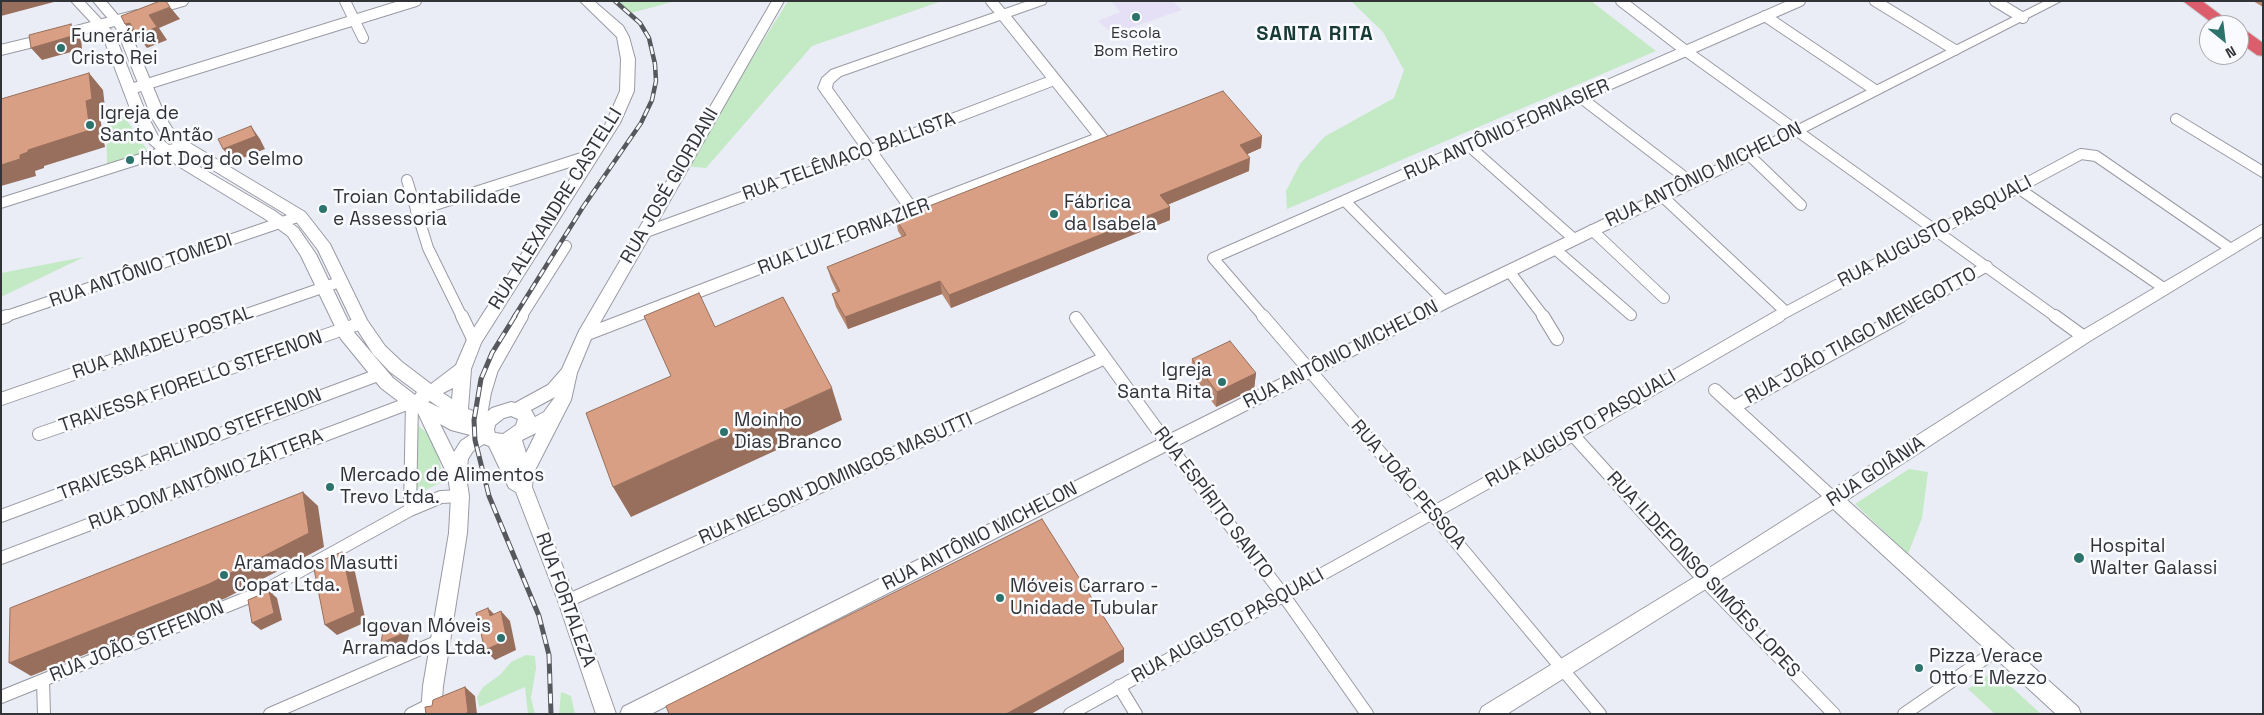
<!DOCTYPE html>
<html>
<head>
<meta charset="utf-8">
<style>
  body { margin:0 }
  #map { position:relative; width:2264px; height:715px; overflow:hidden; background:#ebedf6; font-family:"Space Grotesk",sans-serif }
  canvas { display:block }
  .frame { position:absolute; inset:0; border:2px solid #323336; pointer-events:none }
  .north { position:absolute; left:2199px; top:15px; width:50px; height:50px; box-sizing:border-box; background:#fafbfe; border:1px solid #aaabae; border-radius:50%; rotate:151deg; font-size:14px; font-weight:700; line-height:20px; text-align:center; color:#323336 }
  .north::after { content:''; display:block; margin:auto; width:18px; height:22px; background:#2c736b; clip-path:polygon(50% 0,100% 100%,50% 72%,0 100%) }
</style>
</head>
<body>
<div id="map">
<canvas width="2264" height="715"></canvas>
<div class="frame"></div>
<div class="north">N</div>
</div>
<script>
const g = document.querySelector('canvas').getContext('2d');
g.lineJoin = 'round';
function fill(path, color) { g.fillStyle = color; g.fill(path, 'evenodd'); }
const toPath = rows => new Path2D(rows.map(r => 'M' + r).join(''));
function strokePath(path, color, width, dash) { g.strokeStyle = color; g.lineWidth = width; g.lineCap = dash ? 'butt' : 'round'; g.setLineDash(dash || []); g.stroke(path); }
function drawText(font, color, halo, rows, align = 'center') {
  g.font = font + ' "Space Grotesk",sans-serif'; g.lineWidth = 5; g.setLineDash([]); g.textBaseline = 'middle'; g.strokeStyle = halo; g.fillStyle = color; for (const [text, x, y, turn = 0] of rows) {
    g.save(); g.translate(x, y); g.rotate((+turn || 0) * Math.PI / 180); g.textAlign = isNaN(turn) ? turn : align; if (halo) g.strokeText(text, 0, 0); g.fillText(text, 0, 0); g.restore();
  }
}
const education = toPath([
  [1111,1,1173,1,1182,10,1113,34,1098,21,1120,12]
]);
const green = toPath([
  [615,1,676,1,631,13],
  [788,1,942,1,812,46,706,168,685,166],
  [1351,1,1591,1,1656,51,1287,209,1286,191,1300,164,1324,137,1394,98,1404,70,1383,32],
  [121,112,148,151,107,164,106,117],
  [84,257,1,297,1,273],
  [415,423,434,439,444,481,417,494],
  [1909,469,1928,472,1922,518,1908,554,1855,504],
  [526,655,535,656,536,668,531,698,535,714,528,714,525,687,479,707,477,697,483,687,500,675,511,662],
  [1994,671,2041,714,1995,714,1968,689],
  [561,692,571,696,575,714,559,714]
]);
const streetFar1 = toPath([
  [345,1,363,38],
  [991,1,1003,15],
  [1621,1,1686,51,2056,317],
  [1875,1,1955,50],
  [1995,1,2023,18],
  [155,9,183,1],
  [1765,16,1875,90],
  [61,35,137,15],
  [1,50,46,39],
  [131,89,416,1],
  [1580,97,1691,182],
  [2176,119,2263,172],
  [1469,146,1574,239],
  [1749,155,1801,205],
  [407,180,428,248,462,317],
  [2018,188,2165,289],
  [1662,196,1786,312],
  [1345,201,1445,302],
  [416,211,591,155],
  [1592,230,1664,298],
  [643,233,871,150,1054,80],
  [1555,249,1631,315],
  [1509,271,1544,317],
  [4,317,300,216],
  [238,317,342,281],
  [521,317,566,246],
  [1264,317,1213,258,1800,1],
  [1777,317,2081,154,2096,156,2231,249],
  [1899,317,1987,266]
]);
const street = toPath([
  [462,316,474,341],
  [1263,316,1432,513,1600,714],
  [1543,316,1557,339],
  [2055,316,2084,337],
  [1,318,7,316],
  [1076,318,1167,443,1284,596,1367,714],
  [1715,390,1834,499],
  [1,399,241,316],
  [1734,407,1901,316],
  [480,421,485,392,492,369,522,316],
  [39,434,361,323],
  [1573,435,1705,581,1834,714],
  [1,516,378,375],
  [1,558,412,402,410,510],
  [567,601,1105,358],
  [43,680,44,714],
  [1119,686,1136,714],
  [1,697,264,591,410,510,441,497,460,496],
  [270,714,441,640],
  [411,714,431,704],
  [1070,714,1573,435,1779,316],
  [1904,714,2000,648]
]);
const secondary = toPath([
  [71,1,84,1,114,33,145,111,158,136,169,145,173,144,162,134,152,118,116,28,93,1,106,1,128,27,166,118,172,128,188,142,305,212,330,244,367,320,385,346,402,362,431,384,456,365,468,337,606,123,620,91,621,59,617,37,580,1,594,1,623,26,629,37,635,59,634,91,620,123,481,343,471,369,468,409,483,415,492,408,511,402,515,403,548,385,562,369,579,331,772,1,784,1,600,323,903,207,818,88,822,78,831,70,1028,1,1047,1,1045,4,1011,16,1108,137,1106,140,920,212,918,215,911,216,591,339,577,373,571,400,533,474,532,487,576,601,616,714,596,714,558,601,516,492,509,488,489,446,484,444,473,451,468,459,466,476,469,496,467,533,443,686,441,714,421,714,423,686,449,533,451,496,448,476,418,413,406,407,381,388,341,339,301,256,288,236,265,219,178,166,165,156,1,208,1,198,156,149,148,142,131,111,102,34,71,1],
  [1000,20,1092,135,915,203,832,88,833,83,841,76,1000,20],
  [180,150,295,220,318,250,353,323,373,354,390,372,417,392,415,395,393,378,353,331,316,254,298,228,275,211,188,160,178,152,180,150],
  [453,388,452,399,443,393,453,388],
  [555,397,544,412,535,417,531,410,555,397],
  [430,401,440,408,428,402,430,401],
  [511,416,518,419,516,425,503,434,495,433,494,430,495,425,504,418,511,416],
  [440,424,451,430,470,435,461,441,454,452,440,424],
  [536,433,526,453,522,440,536,433],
  [2045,1,2061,1,1754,158,1451,306,651,714,620,714,623,707,1304,367,1439,298,1744,152,2045,1],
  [2263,224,2263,236,2090,341,1847,500,2078,707,2081,714,2056,714,1833,509,1507,714,1479,714,1482,707,1698,575,2078,333,2263,224]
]);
const highway = toPath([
  [2183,1,2202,1,2234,25,2215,25,2183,1],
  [2239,29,2245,30,2263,43,2263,56,2257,55,2239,42,2239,29]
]);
const railFar1 = toPath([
  [514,317,583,207,641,123,652,100,656,81,655,64,649,38,640,23,615,1]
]);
const rail = toPath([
  [515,316,492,353,481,379,474,420,475,440,489,496,539,616,549,655,551,714]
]);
const wall = toPath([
  [2253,1,2263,1,2263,7],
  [1262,136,1261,148,1247,154,1249,171,1168,204,1170,207,1170,220,951,308,942,294,848,329,836,307,832,294,837,292,831,279,827,267,902,237,898,231,896,219],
  [1192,359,1256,373,1254,389,1216,407,1191,374]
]);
const shadedWall = toPath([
  [1,1,54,1,54,2,1,16],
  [170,7,180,19,159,28,167,40,147,48,138,36,135,37,125,24],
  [71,24,81,37,82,49,42,60,31,48],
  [89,73,103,90,106,116,100,117,105,147,44,166,44,168,35,171,36,176,1,186,1,165,28,150,86,101],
  [251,126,260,139,265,149,233,162,223,149],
  [1262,136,1261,148,1239,158,1240,145],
  [1250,158,1249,171,1160,208,1160,195],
  [1170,207,1170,220,951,308,949,295],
  [940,281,942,294,848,329,845,317],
  [1256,373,1254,389,1216,407,1217,392],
  [832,388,842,420,631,517,613,487],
  [303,492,318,506,324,547,226,598,31,676,9,663],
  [342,552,353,563,366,622,337,635,325,625],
  [269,591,277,598,282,620,261,630,252,623],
  [488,608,498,618,490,616],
  [501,611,510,621,516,650,495,660,485,650],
  [404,621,411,628,407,642,389,650,381,643],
  [1124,649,1124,662,1031,714,1006,714],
  [465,687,475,696,477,714,465,714]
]);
const building = toPath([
  [160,1,166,1,170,7,149,15,157,27,137,35,130,23,125,24,121,16,160,1],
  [71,24,72,36,31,48,29,35,71,24],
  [89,73,92,99,86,101,90,130,28,150,28,152,20,155,20,159,1,165,1,99,89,73],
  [1223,91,1262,136,1240,145,1250,158,1160,195,1170,207,949,295,940,281,845,317,832,294,840,291,827,267,906,235,896,219,1223,91],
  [251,126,256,136,223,149,218,139,251,126],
  [699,293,715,327,783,297,832,388,613,487,586,413,671,376,644,316,699,293],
  [1230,341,1256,373,1217,392,1192,359,1230,341],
  [303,492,309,533,209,584,9,663,10,608,303,492],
  [1042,519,1124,649,1006,714,669,714,666,706,1042,519],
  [342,552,355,612,325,625,313,564,342,552],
  [269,591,274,613,252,623,248,600,269,591],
  [488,608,490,616,501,611,507,640,485,650,476,613,488,608],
  [404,621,400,635,381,643,384,625,404,621],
  [465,687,468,712,465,714,426,714,425,707,432,706,433,700,465,687]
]);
const markers = [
  [1136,17,5,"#2c736b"],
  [61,48,5,"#2c736b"],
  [90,125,5,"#2c736b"],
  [130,160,5,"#2c736b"],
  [323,209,5,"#2c736b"],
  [1054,214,5,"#2c736b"],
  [1222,382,5,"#2c736b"],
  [724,432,5,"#2c736b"],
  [330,487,5,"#2c736b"],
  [2079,558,6,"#2c736b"],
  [224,575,5,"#2c736b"],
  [1000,598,5,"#2c736b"],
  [501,638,5,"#2c736b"],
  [1919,668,5,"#2c736b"]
];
const farPoinames = [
  ["Escola",1136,34],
  ["Bom Retiro",1136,52]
];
const poiNames = [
  ["Funerária",71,37],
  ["Cristo Rei",71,59],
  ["Igreja de",100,114],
  ["Santo Antão",100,136],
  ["Hot Dog do Selmo",140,160],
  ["Troian Contabilidade",333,198],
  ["e Assessoria",333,220],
  ["Fábrica",1064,203],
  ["da Isabela",1064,225],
  ["Igreja",1212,371,"right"],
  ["Santa Rita",1212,393,"right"],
  ["Moinho",734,421],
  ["Dias Branco",734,443],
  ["Mercado de Alimentos",340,476],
  ["Trevo Ltda.",340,498],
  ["Hospital",2090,547],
  ["Walter Galassi",2090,569],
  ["Aramados Masutti",234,564],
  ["Copat Ltda.",234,586],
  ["Móveis Carraro -",1010,587],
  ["Unidade Tubular",1010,609],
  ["Igovan Móveis",491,627,"right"],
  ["Arramados Ltda.",491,649,"right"],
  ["Pizza Verace",1929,657],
  ["Otto E Mezzo",1929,679]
];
const streetNames = [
  ["RUA ANTÔNIO FORNASIER",1507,130,-24],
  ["RUA TELÊMACO BALLISTA",849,157,-20],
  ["RUA ANTÔNIO MICHELON",1704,175,-26],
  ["RUA JOSÉ GIORDANI",670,186,-60],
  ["RUA ALEXANDRE CASTELLI",556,209,-58],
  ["RUA AUGUSTO PASQUALI",1935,232,-28],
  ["RUA LUIZ FORNAZIER",844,237,-21],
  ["RUA ANTÔNIO TOMEDI",141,271,-19],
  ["RUA JOÃO TIAGO MENEGOTTO",1861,336,-29],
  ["RUA AMADEU POSTAL",163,343,-19],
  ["RUA ANTÔNIO MICHELON",1341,355,-27],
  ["TRAVESSA FIORELLO STEFENON",191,382,-19],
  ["RUA AUGUSTO PASQUALI",1581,429,-30],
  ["TRAVESSA ARLINDO STEFFENON",190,445,-21],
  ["RUA GOIÂNIA",1876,472,-33],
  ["RUA NELSON DOMINGOS MASUTTI",836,479,-24],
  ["RUA DOM ANTÔNIO ZÁTTERA",206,480,-21],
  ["RUA JOÃO PESSOA",1408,485,49],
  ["RUA ESPÍRITO SANTO",1213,503,53],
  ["RUA ANTÔNIO MICHELON",980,537,-27],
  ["RUA ILDEFONSO SIMÕES LOPES",1703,575,47],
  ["RUA FORTALEZA",565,600,70],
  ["RUA AUGUSTO PASQUALI",1228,626,-29],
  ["RUA JOÃO STEFENON",137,642,-22]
];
const farDistrictnames = [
  ["SANTA RITA",1315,35]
];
fill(education, '#e5e0f6');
fill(green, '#c3e9c5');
strokePath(streetFar1, '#999aa3', 12);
strokePath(street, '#999aa3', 14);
strokePath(secondary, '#999aa3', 2);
strokePath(highway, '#cacacb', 2);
strokePath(streetFar1, '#fff', 10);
strokePath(street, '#fff', 12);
fill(secondary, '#fff');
fill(highway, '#dc5e6d');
strokePath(railFar1, '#57585d', 4.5);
strokePath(rail, '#57585d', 5);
strokePath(railFar1, '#fafbfe', 2.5, [8]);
strokePath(rail, '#fafbfe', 3, [10]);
fill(wall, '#ba8972');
fill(shadedWall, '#976f5c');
fill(building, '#d89f84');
strokePath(building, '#976f5c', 1);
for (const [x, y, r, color] of markers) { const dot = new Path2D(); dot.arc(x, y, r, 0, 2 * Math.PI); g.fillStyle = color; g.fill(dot); strokePath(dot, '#fafbfe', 2); }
drawText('16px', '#323336', '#fafbfe', farPoinames);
drawText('19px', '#323336', '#fafbfe', poiNames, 'left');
drawText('19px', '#323336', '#fafbfe', streetNames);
g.letterSpacing = '1px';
drawText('bold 20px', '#183a35', '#fafbfe', farDistrictnames);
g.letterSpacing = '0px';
</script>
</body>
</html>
